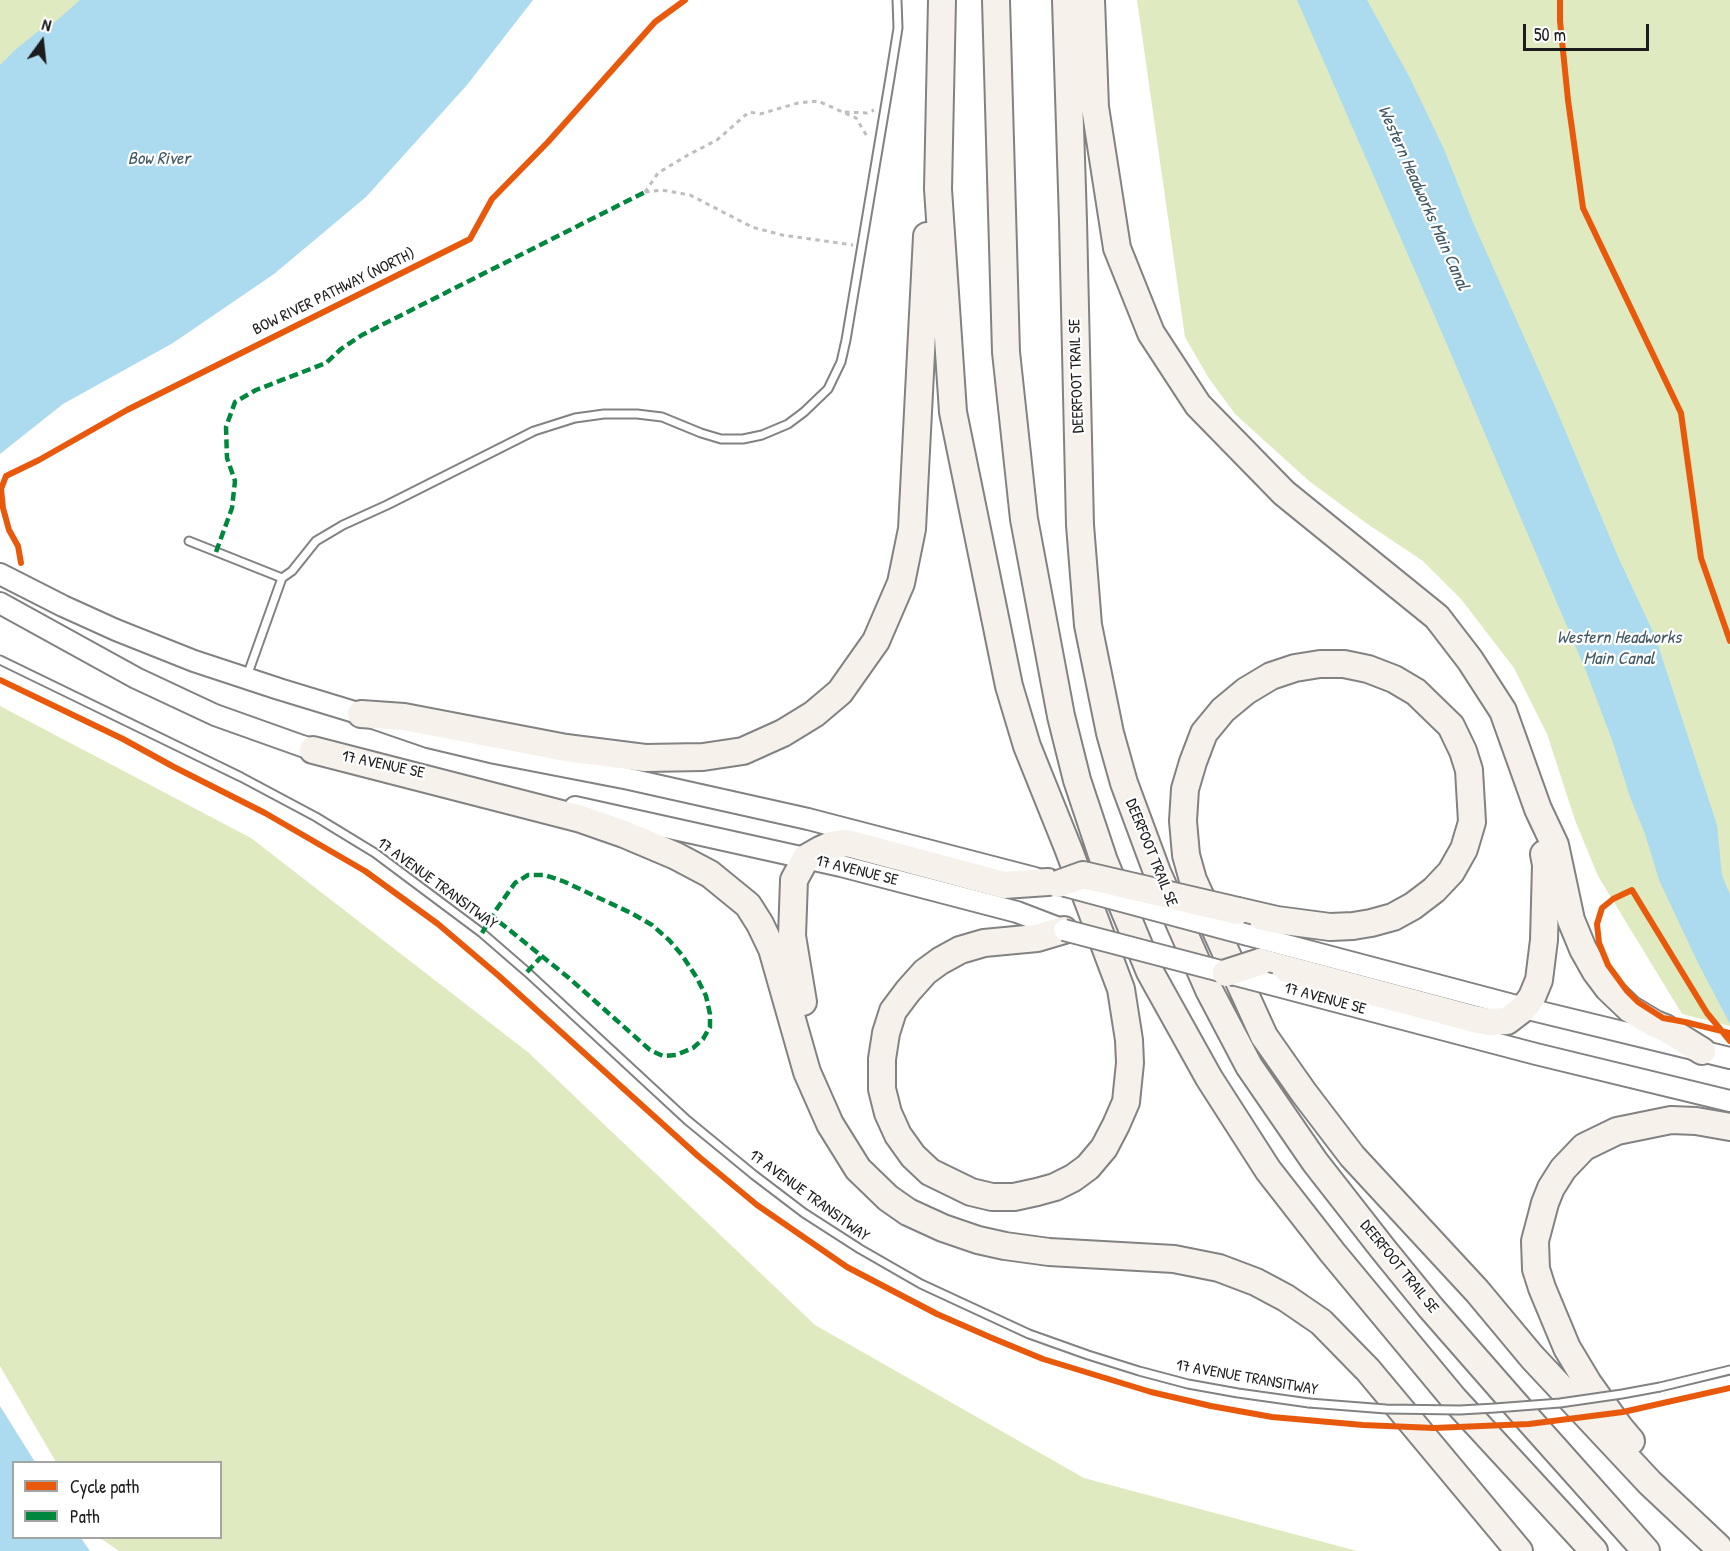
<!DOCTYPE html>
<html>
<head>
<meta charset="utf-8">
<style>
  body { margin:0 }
  #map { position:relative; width:1730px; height:1551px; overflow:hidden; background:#fff; font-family:"Patrick Hand",sans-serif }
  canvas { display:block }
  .legend { position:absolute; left:12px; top:1461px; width:210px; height:78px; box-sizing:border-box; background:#fff; border:2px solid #a4a4a4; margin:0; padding:8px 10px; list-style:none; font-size:18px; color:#1c1c1c }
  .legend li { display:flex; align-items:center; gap:12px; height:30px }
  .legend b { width:30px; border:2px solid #a4a4a4 }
  .north { position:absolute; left:12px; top:12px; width:60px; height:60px; -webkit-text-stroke:4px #fff; paint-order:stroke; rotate:15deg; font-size:16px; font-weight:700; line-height:24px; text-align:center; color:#1c1c1c }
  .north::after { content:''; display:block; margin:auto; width:21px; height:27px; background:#1c1c1c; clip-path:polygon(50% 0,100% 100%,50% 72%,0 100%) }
  .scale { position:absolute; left:1523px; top:24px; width:126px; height:27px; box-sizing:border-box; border:3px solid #1c1c1c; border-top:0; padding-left:8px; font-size:18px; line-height:21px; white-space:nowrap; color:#1c1c1c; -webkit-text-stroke:4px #fff; paint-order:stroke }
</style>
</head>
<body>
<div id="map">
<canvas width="1730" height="1551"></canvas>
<ul class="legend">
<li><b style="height:8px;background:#e8590c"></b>Cycle path</li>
<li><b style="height:8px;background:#00873e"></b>Path</li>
</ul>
<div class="north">N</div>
<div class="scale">50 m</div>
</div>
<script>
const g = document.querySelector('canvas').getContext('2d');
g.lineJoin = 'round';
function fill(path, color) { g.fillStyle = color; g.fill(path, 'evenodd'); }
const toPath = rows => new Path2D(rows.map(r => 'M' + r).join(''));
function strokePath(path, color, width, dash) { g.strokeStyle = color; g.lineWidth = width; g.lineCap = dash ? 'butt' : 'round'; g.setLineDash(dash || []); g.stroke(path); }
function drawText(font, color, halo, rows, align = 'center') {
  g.font = font + ' "Patrick Hand",sans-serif'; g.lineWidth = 4.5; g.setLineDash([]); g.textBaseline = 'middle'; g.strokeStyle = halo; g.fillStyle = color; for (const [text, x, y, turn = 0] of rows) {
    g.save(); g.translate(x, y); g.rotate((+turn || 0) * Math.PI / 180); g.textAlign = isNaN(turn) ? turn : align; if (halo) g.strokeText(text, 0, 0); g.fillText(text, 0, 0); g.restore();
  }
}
const green = toPath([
  [0,0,132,0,0,99],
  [1137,0,1730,0,1730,1026,1682,1014,1598,876,1575,820,1547,734,1514,668,1461,599,1423,561,1366,523,1309,481,1235,414,1208,377,1185,337],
  [0,706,251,838,529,1053,815,1325,1084,1478,1357,1551,119,1551,100,1538,220,1538,220,1462,56,1462,0,1366]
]);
const water = toPath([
  [80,0,533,0,467,85,366,197,274,274,173,343,63,404,0,454,0,65,15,50,47,24,55,22],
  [1297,0,1367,0,1410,78,1444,149,1472,220,1557,411,1619,559,1655,636,1717,825,1722,875,1730,895,1730,1024,1698,963,1659,880,1645,834,1630,797,1612,740,1586,671,1442,333],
  [0,1406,35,1462,14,1462,14,1538,81,1538,90,1551,0,1551]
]);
const path = toPath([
  [845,112,867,113,874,110],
  [645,192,658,173,688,155,717,140,749,112,760,114,798,103,818,101,856,118,868,138],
  [645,192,662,190,690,195,752,227,782,235,853,245]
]);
const service = toPath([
  [189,541,282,578,247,676],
  [282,578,292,571,316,541,343,525,387,505,534,431,575,418,604,414,637,414,662,417,701,433,721,439,743,439,762,435,788,424,804,412,828,389,841,362,846,340,890,78,898,28,897,0],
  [0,660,241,777,316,817,375,853,482,933,527,972,687,1120,754,1175,804,1213,860,1249,921,1284,1029,1334,1088,1355,1139,1371,1188,1384,1238,1393,1309,1403],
  [1660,1387,1730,1370]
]);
const secondary = toPath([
  [0,574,63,606,116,630,194,661,279,689,361,714,428,737,495,753,629,779,808,819,1035,878],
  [0,603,136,678,215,715,302,746,327,753],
  [575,807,841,866,1017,912,1064,930],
  [1248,935,1524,1008,1730,1058],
  [1270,984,1536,1054,1730,1101]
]);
const motorway = toPath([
  [942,0,938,189,953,412,1009,686,1027,746,1068,848,1121,989,1129,1040,1130,1063,1126,1102,1116,1125,1104,1148,1088,1167,1073,1178,1055,1187,1037,1192,1014,1197,992,1197,971,1192,930,1172,913,1156,898,1135,888,1113,882,1089,882,1059,886,1033,893,1011,908,991,925,972,940,961,960,950,984,943,1037,938,1064,930],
  [996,0,1006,352,1024,519,1061,716,1077,780,1104,861,1150,972,1209,1078,1268,1170,1332,1252,1454,1399,1594,1551],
  [1066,0,1073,221,1080,525,1088,625,1110,733,1124,783,1157,872,1209,990,1249,1066,1315,1162,1383,1249,1431,1308,1530,1421,1646,1551],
  [1091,0,1095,107,1117,248,1151,333,1198,405,1284,493,1437,617,1470,660,1503,711,1538,809,1555,845,1571,920,1583,949,1596,972,1608,988,1630,1009,1655,1024,1665,1028,1702,1051],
  [361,714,404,717,566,748,645,758,703,757,743,751,783,733,814,714,840,692,876,641,901,583,912,529,927,236],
  [313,750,581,819,624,834,676,856,710,874,748,905,760,924,772,949,807,1072,830,1124,858,1169,888,1198,908,1212,943,1228,978,1240,1005,1246,1049,1252,1174,1259,1219,1268,1256,1282,1286,1298,1321,1322,1368,1370,1519,1551],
  [1238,911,1277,920,1330,927,1353,926,1371,923,1393,917,1413,906,1434,890,1451,872,1464,849,1472,822,1469,770,1463,751,1451,726,1416,692,1394,679,1368,669,1344,664,1320,664,1295,668,1271,676,1246,691,1223,710,1204,733,1193,762,1185,789,1183,821,1186,855,1193,880,1264,1036,1304,1093,1352,1156,1477,1291,1532,1357,1650,1483,1718,1547],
  [1260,962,1474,1019,1489,1022,1507,1021,1524,1008,1532,997,1539,980,1544,940,1546,865,1544,854],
  [803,1002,792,936,794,880,806,858,820,850,831,845,847,843,1004,885,1048,882],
  [1631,1441,1620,1428,1588,1383,1567,1348,1542,1288,1536,1269,1535,1241,1545,1203,1551,1188,1563,1169,1584,1147,1617,1131,1671,1120,1696,1121,1730,1127]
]);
const serviceBridge = toPath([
  [1309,1403,1386,1409,1460,1410,1495,1408,1560,1403,1622,1394,1660,1387]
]);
const secondaryBridge = toPath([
  [1058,884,1248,935],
  [1064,930,1270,984]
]);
const motorwayBridge = toPath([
  [1058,884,1083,875,1238,911],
  [1226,973,1260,962]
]);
const quiet = toPath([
  [216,552,232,508,235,481,227,458,226,427,235,402,256,390,326,363,341,349,362,335,645,192],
  [482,933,492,916,498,907,515,883,528,875,545,875,565,882,631,913,652,925,669,940,682,955,697,978,706,996,710,1014,710,1027,703,1039,693,1048,676,1055,663,1056,650,1050,569,978,492,916],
  [527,972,541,957]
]);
const cycleway = toPath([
  [1560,0,1560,21,1568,100,1583,208,1681,413,1701,558,1730,641],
  [21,563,18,546,9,530,3,508,1,489,6,476,39,460,127,410,470,239,492,199,548,142,655,22,685,0],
  [0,680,123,739,174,767,265,813,365,871,438,924,499,976,698,1156,757,1205,847,1267,937,1314,992,1338,1043,1359,1151,1392,1211,1406,1272,1417,1363,1425,1434,1428,1529,1424,1623,1412,1730,1388],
  [1730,1033,1685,1022,1663,1018,1638,1002,1627,991,1608,965,1599,943,1597,924,1602,908,1613,899,1632,890,1707,1013,1730,1041]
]);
const streetNames = [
  ["BOW RIVER PATHWAY (NORTH)",334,292,-26],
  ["DEERFOOT TRAIL SE",1077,376,-92],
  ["17 AVENUE SE",383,765,12],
  ["DEERFOOT TRAIL SE",1151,853,68],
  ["17 AVENUE SE",857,871,14],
  ["17 AVENUE TRANSITWAY",437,884,36],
  ["17 AVENUE SE",1325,999,15],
  ["17 AVENUE TRANSITWAY",809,1196,36],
  ["DEERFOOT TRAIL SE",1399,1267,51],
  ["17 AVENUE TRANSITWAY",1247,1378,10]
];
const waterNames = [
  ["Bow River",159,159],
  ["Western Headworks Main Canal",1423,198,66],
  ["Western Headworks",1619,638],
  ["Main Canal",1619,659]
];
fill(green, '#e0eac0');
fill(water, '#acdbf0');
strokePath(service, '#828282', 11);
strokePath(secondary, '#828282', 24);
strokePath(motorway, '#828282', 30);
strokePath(path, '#bebebe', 3, [4.5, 4.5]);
strokePath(service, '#fff', 7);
strokePath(secondary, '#fff', 20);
strokePath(motorway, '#f6f1eb', 26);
strokePath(serviceBridge, '#828282', 11, []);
strokePath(secondaryBridge, '#828282', 24, []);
strokePath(motorwayBridge, '#828282', 30, []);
strokePath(serviceBridge, '#fff', 7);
strokePath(secondaryBridge, '#fff', 20);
strokePath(motorwayBridge, '#f6f1eb', 26);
strokePath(quiet, '#00873e', 4.5, [9, 4.5]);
strokePath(cycleway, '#e8590c', 6);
drawText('16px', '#1c1c1c', '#fff', streetNames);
drawText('italic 18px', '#425964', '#fff', waterNames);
</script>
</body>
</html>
